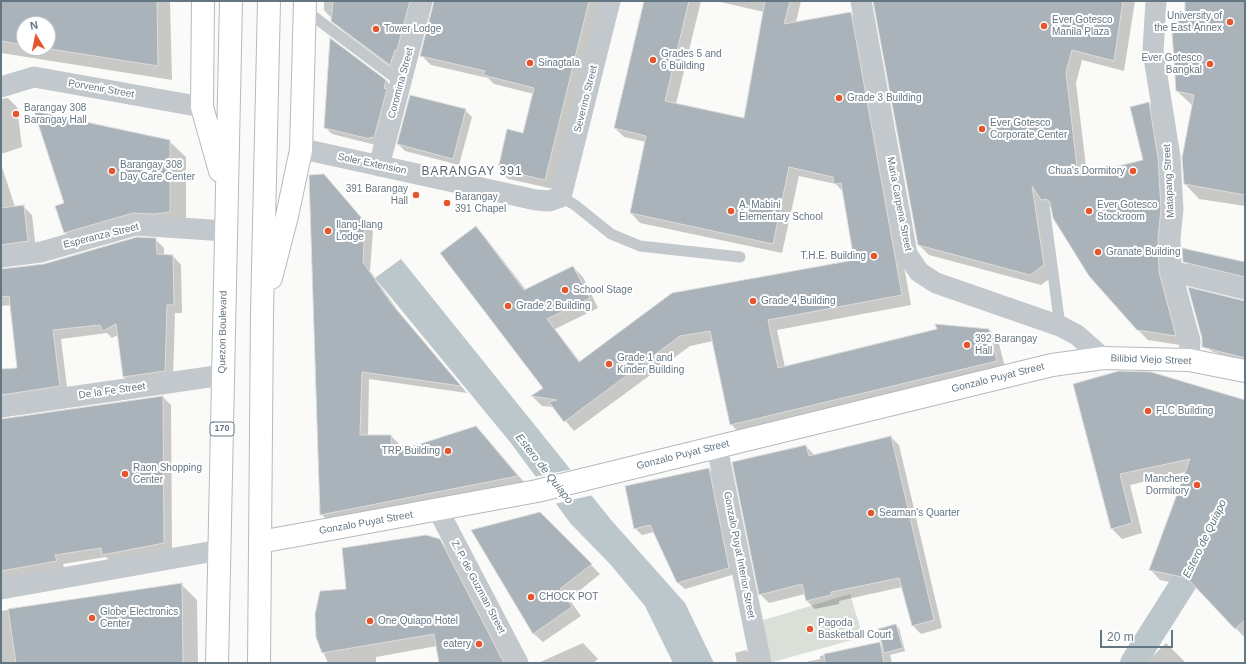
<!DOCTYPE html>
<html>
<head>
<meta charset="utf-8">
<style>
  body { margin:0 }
  #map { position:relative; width:1246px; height:664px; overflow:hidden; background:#fafaf8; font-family:Helvetica,sans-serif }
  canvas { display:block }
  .frame { position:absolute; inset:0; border:2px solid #657683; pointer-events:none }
  .north { position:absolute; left:16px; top:16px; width:40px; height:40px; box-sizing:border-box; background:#fff; border:1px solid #c1c8cd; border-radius:50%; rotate:350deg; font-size:11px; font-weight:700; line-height:16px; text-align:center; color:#657683 }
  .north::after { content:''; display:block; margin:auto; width:14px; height:18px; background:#e4572e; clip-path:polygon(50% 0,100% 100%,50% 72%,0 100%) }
  .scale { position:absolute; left:1100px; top:630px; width:73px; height:18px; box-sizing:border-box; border:2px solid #657683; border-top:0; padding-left:5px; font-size:12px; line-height:14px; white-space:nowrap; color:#657683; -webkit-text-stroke:3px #fff; paint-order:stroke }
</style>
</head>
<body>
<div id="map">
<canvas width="1246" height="664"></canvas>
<div class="frame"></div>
<div class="north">N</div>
<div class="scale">20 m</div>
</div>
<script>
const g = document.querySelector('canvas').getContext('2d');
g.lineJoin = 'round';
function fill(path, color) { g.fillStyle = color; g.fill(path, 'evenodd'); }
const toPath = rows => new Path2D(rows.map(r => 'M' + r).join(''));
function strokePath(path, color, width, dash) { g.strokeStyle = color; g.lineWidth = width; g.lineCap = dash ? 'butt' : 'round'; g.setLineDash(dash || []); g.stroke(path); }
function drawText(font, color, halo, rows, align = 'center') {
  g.font = font + ' Helvetica,sans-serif'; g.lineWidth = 4; g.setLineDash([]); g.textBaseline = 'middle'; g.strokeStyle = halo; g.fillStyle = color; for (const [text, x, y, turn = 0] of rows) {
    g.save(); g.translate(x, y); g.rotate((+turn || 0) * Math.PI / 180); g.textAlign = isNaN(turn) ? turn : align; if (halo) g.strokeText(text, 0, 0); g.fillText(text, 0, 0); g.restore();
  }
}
const green = toPath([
  [850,594,863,637,769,663,757,622]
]);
const water = toPath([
  [401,259,612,521,685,603,714,663,673,663,645,606,610,564,571,524,510,442,375,278]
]);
const pier = toPath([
  [573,469,593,495,554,504,534,477]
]);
const shadow = toPath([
  [1,1,170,1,172,80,1,53],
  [24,24,48,24,48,48,24,48],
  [324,1,425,1,400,74,342,30,324,10],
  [435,1,601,1,554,189,508,179,499,169,524,134,534,94,494,84,488,78,431,65,421,55],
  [645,1,701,1,676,104,745,119,764,12,716,1,801,1,796,22,850,13,860,22,911,305,777,330,785,367,989,330,998,340,1006,371,740,434,731,424,713,341,690,346,574,431,554,407,542,406,533,397,544,388,476,227,485,237,526,290,573,267,583,277,598,308,555,329,580,362,856,261,843,192,836,184,799,176,782,253,640,223,631,213,646,142,624,137,615,128],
  [874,1,1135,1,1124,71,1082,60,1076,83,1087,175,1144,161,1149,103,1159,114,1186,346,1148,340,1137,329,1052,209,1043,200,1054,276,1041,285,929,255,919,245],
  [1186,1,1245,1,1245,206,1199,199,1185,184,1193,106,1177,91,1186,22],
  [386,80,392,87,376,145,332,134,325,127],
  [8,98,17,107,22,147,1,154,1,99],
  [465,110,472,117,459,165,405,151,398,144],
  [169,141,186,157,186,228,149,229,81,249,65,232,65,204],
  [1,164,15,207,23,206,32,215,36,250,1,258],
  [332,184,373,231,370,271,399,312,467,393,369,379,368,436,391,436,399,444,399,452,484,435,525,483,329,522,321,514],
  [155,239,164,248,164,256,173,256,181,265,182,313,175,313,173,379,132,385,124,377,118,335,112,338,107,333,61,339,68,395,1,407,1,370,18,369,11,305,1,306,1,270,43,265],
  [1184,261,1245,263,1245,282,1192,269],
  [1189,289,1245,302,1245,362,1211,351,1203,343],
  [1111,373,1151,373,1245,401,1245,638,1198,588,1160,580,1150,569,1186,472,1130,485,1142,533,1122,539,1112,529,1074,384],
  [163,397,171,405,172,551,112,563,106,557,63,564,65,570,1,581,1,420],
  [891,437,899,445,942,628,921,634,912,625,902,587,839,601,839,604,815,609,806,600,805,594,769,603,760,594,806,446,815,456],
  [709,469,715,475,735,574,685,589,678,583,654,532,642,535,635,528],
  [540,514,600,574,569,599,581,616,543,642,534,634,472,531],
  [439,540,451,552,508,663,440,663,437,646,376,657,376,663,328,663,317,637,347,590],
  [181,584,197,600,198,663,1,663,1,611],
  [896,625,899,628,905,651,890,655,892,663,801,663,820,659,820,656,879,644,884,648],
  [583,643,598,659,593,663,538,663],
  [1166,643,1186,663,1146,663],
  [746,650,756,661,757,663,737,663,735,653]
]);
const canal = toPath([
  [1133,663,1195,565,1203,546]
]);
const building = toPath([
  [1,1,157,1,158,66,44,48,48,48,48,24,24,24,24,45,1,41,1,1],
  [333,1,410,1,397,50,395,50,390,65,331,21,333,1],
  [434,1,589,1,545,180,498,169,507,129,523,133,534,88,483,75,485,71,420,56,434,1],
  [644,1,689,1,665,101,744,118,765,1,790,1,784,24,851,12,902,295,768,320,778,368,937,329,935,324,989,329,997,361,730,425,710,331,680,336,564,422,549,402,557,400,531,396,543,388,440,253,476,226,524,290,573,266,590,298,547,319,579,362,672,293,854,260,841,183,834,184,833,177,789,167,773,244,630,213,646,136,614,128,644,1],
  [873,1,1123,1,1114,61,1072,50,1066,72,1078,176,1143,160,1130,107,1149,102,1158,158,1161,209,1158,238,1159,272,1176,336,1137,330,1089,276,1053,218,1050,202,1046,199,1041,200,1032,186,1044,265,1030,275,918,245,873,1],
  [1185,1,1245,1,1245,195,1184,184,1182,158,1194,95,1176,91,1171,17,1185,21,1185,1],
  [330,38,386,80,384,88,387,89,374,138,370,137,370,139,324,128,330,38],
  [410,95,466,109,453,159,397,144,410,95],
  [34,111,170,140,170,212,154,214,133,213,64,233,55,206,64,203,34,111],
  [324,174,365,222,363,262,391,303,461,386,362,372,360,435,391,435,392,453,476,426,518,476,320,515,309,175,324,174],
  [24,205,28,241,1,245,1,208,24,205],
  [137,237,156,238,157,254,173,255,174,305,167,305,165,371,123,377,116,324,103,331,100,325,53,330,60,386,1,395,1,369,17,368,9,296,1,297,1,269,44,264,137,237],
  [1182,248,1245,262,1245,277,1183,262,1182,248],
  [1188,287,1245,301,1245,358,1202,347,1202,338,1188,287],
  [1119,371,1151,372,1245,400,1245,620,1235,629,1187,578,1149,570,1190,459,1120,474,1132,523,1111,529,1073,384,1119,371],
  [163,396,164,543,102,555,101,548,55,555,57,561,1,571,1,419,163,396],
  [891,436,934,620,912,626,899,578,831,592,831,595,806,601,802,584,759,595,732,462,806,445,809,456,891,436],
  [709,468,729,568,677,583,650,525,634,529,625,486,709,468],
  [540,512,592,564,560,589,572,607,533,634,471,530,540,512],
  [426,535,440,539,504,663,439,663,434,634,322,653,316,637,315,614,320,591,346,589,342,548,426,535],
  [182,583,183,663,16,663,8,609,182,583],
  [896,624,903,648,884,653,878,629,896,624],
  [880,642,884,663,825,663,824,654,880,642]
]);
const lane = toPath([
  [305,10,401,82],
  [561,197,575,205,611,234,640,246,740,257],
  [1044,206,1060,326]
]);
const street = toPath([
  [861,1,907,254,919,272,936,283,1060,326,1077,335,1103,358],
  [1156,1,1153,51,1170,157,1173,209,1170,238,1171,271,1190,341,1189,360],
  [1,87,34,77,202,107],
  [301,150,312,151,536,200,549,201,561,197,610,1],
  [379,166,422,1],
  [1,257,41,252,136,225,225,231],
  [1171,271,1245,289],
  [1,407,223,375],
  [717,447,761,663],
  [438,510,518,663],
  [1,589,220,550]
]);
const secondary = toPath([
  [260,542,537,491,1052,365,1103,358,1189,360,1245,371]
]);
const primary = toPath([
  [203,1,202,107,220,171],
  [271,278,287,216,301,150,305,1],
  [217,663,231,1],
  [259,663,262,313,269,1]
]);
const markers = [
  [1230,22,4,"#e4572e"],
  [1044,26,4,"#e4572e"],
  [376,29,4,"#e4572e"],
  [653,60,4,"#e4572e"],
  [530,63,4,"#e4572e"],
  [1210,64,4,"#e4572e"],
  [839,98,4,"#e4572e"],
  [16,114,4,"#e4572e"],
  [982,129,4,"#e4572e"],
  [112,171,4,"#e4572e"],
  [1133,171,4,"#e4572e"],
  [416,195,4,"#e4572e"],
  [447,203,4,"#e4572e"],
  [731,211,4,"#e4572e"],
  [1089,211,4,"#e4572e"],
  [328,231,4,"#e4572e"],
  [1098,252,4,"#e4572e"],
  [874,256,4,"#e4572e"],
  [565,290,4,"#e4572e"],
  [753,301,4,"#e4572e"],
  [508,306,4,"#e4572e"],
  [967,345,4,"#e4572e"],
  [609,364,4,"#e4572e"],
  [1148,411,4,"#e4572e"],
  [448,451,4,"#e4572e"],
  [125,474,4,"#e4572e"],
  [1197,485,4,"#e4572e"],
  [871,513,4,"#e4572e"],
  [531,597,4,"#e4572e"],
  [92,618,4,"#e4572e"],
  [370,621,4,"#e4572e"],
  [810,629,4,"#e4572e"],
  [479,644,4,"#e4572e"]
];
const shields = [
  [222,429,24]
];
const shieldNames = [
  ["170",222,429]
];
const poiNames = [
  ["University of",1222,16,"right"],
  ["the East Annex",1222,28,"right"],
  ["Ever Gotesco",1052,20],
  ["Manila Plaza",1052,32],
  ["Tower Lodge",384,29],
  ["Grades 5 and",661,54],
  ["6 Building",661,66],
  ["Ever Gotesco",1202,58,"right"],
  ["Bangkal",1202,70,"right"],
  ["Sinagtala",538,63],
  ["Grade 3 Building",847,98],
  ["Barangay 308",24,108],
  ["Barangay Hall",24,120],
  ["Ever Gotesco",990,123],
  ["Corporate Center",990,135],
  ["Barangay 308",120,165],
  ["Day Care Center",120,177],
  ["Chua's Dormitory",1125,171,"right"],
  ["391 Barangay",408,189,"right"],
  ["Hall",408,201,"right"],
  ["Barangay",455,197],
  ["391 Chapel",455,209],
  ["A. Mabini",739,205],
  ["Elementary School",739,217],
  ["Ever Gotesco",1097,205],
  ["Stockroom",1097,217],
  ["Ilang-Ilang",336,225],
  ["Lodge",336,237],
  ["Granate Building",1106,252],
  ["T.H.E. Building",866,256,"right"],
  ["School Stage",573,290],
  ["Grade 4 Building",761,301],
  ["Grade 2 Building",516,306],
  ["392 Barangay",975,339],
  ["Hall",975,351],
  ["Grade 1 and",617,358],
  ["Kinder Building",617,370],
  ["FLC Building",1156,411],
  ["TRP Building",440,451,"right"],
  ["Raon Shopping",133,468],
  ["Center",133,480],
  ["Manchere",1189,479,"right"],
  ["Dormitory",1189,491,"right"],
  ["Seaman's Quarter",879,513],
  ["CHOCK POT",539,597],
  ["Globe Electronics",100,612],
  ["Center",100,624],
  ["One Quiapo Hotel",378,621],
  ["Pagoda",818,623],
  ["Basketball Court",818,635],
  ["eatery",471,644,"right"]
];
const streetNames = [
  ["Coromina Street",401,83,-75],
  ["Porvenir Street",101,89,10],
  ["Severino Street",586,99,-76],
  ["Soler Extension",372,164,12],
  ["Matapang Street",1169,181,-93],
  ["Maria Carpena Street",899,204,79],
  ["Esperanza Street",101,236,-14],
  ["Quezon Boulevard",223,332,-89],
  ["Bilibid Viejo Street",1151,360,2],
  ["Gonzalo Puyat Street",998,378,-14],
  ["De la Fe Street",112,391,-8],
  ["Gonzalo Puyat Street",683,455,-14],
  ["Gonzalo Puyat Street",366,523,-10],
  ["Gonzalo Puyat Interior Street",739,555,79],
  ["Z. P. de Guzman Street",478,587,62]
];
const waterNames = [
  ["Estero de Quiapo",544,469,52],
  ["Estero de Quiapo",1205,539,-64]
];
const quarterNames = [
  ["BARANGAY 391",472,172]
];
fill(green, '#dadfd7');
fill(water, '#bbc7cb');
fill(pier, '#fafaf8');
fill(shadow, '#0003');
strokePath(canal, '#bbc7cb', 26);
fill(building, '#aab3b9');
strokePath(building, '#dcdcda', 1);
strokePath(secondary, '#b3babf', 24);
strokePath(primary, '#b5babe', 24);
strokePath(lane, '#c3c8cc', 11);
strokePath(street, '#c3c8cc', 21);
strokePath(secondary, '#fff', 22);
strokePath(primary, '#fff', 22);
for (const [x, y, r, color] of markers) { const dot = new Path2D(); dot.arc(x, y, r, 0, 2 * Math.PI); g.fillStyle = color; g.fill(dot); strokePath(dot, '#fff', 1.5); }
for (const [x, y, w] of shields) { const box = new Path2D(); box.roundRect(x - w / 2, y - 7, w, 14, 3); g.fillStyle = '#fff'; g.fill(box); strokePath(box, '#657683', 1); }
drawText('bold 9px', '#657683', null, shieldNames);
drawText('10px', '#657683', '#fff', poiNames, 'left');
drawText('10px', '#657683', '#fff', streetNames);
drawText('italic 11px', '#60757c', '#fff', waterNames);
g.letterSpacing = '1px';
drawText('12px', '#57646e', '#fff', quarterNames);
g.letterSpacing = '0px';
</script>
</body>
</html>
